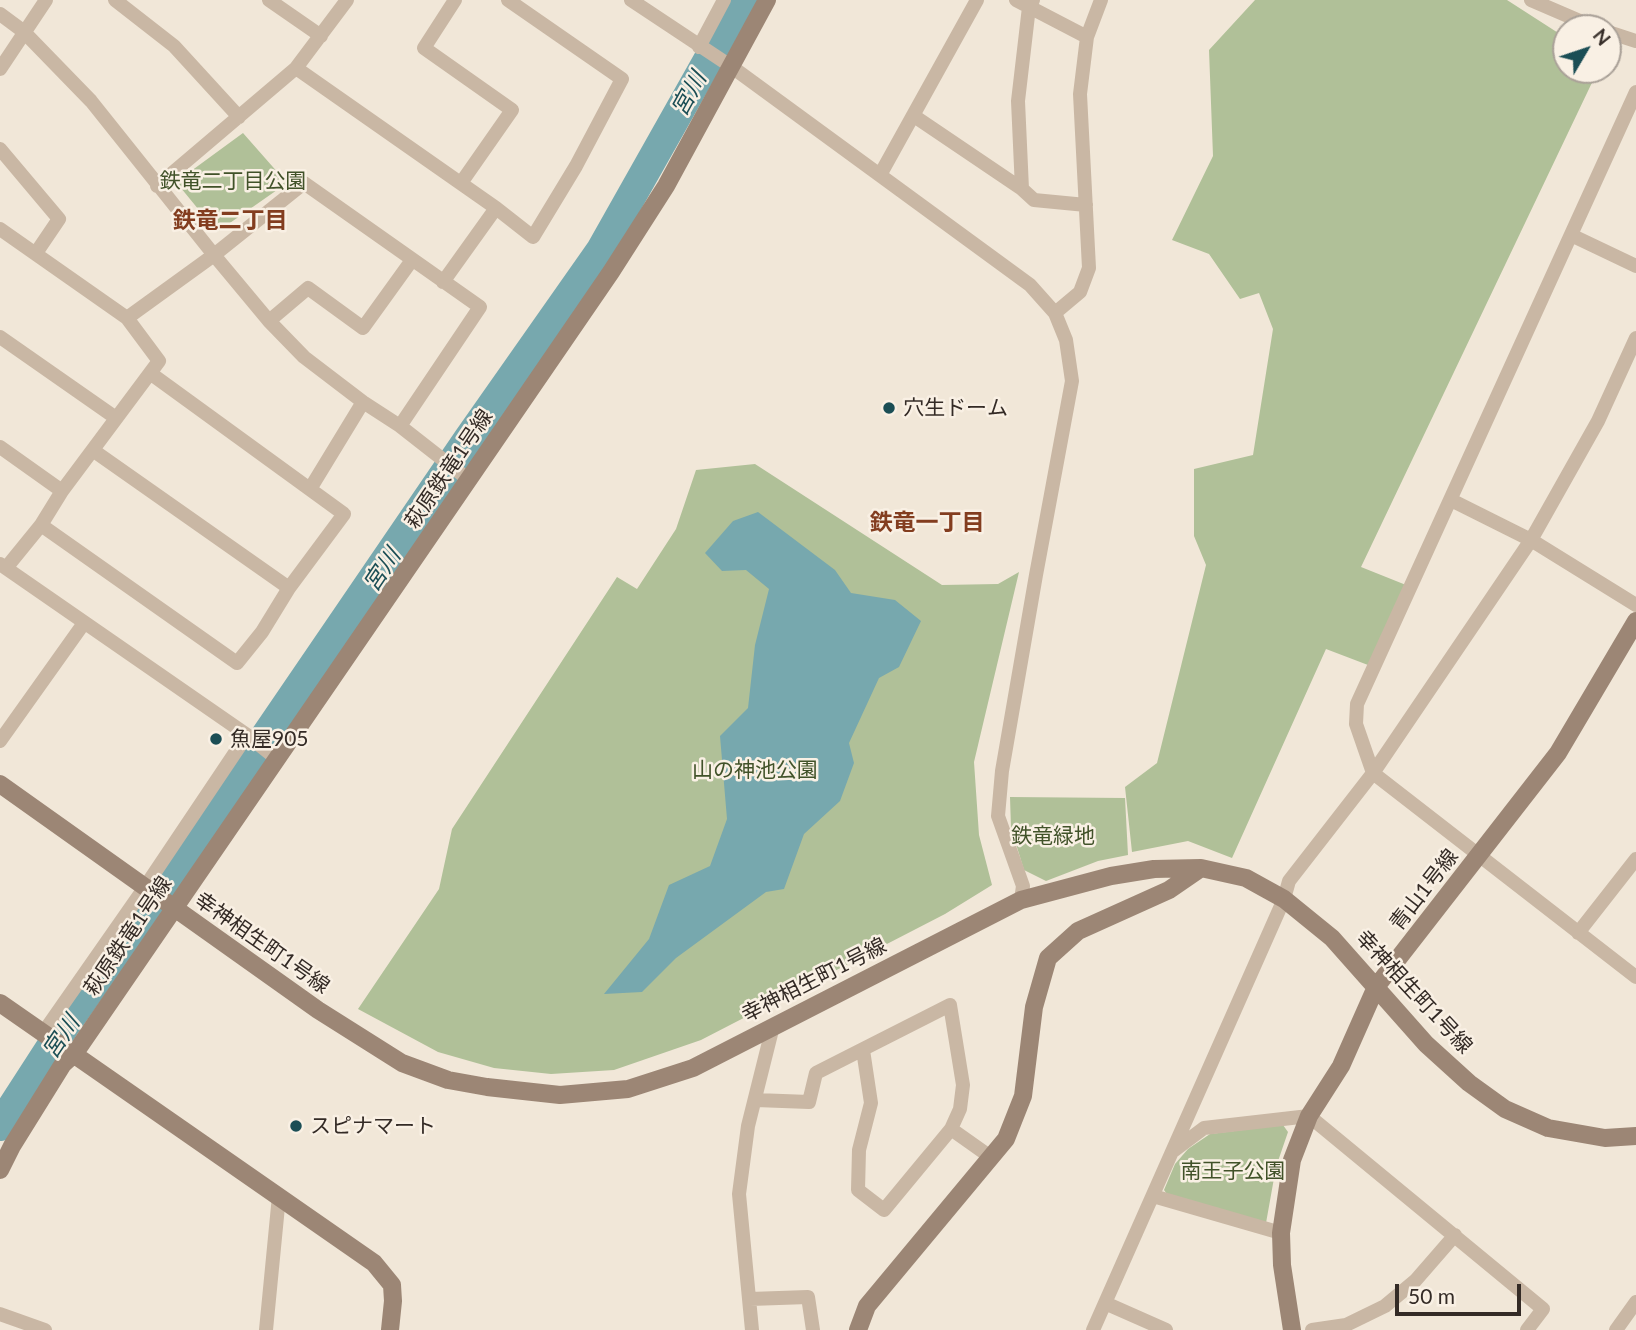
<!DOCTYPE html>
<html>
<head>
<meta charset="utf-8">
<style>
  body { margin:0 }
  #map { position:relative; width:1636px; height:1330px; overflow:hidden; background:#f1e7d8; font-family:Lato,sans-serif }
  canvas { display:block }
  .north { position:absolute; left:1552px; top:14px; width:70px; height:70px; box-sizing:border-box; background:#f9f0e4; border:2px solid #aaa198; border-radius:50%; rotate:51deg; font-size:19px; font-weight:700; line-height:28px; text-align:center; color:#342b26 }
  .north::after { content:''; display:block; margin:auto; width:24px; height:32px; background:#1b4e55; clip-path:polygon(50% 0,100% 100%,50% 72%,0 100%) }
  .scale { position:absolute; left:1395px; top:1284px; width:126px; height:32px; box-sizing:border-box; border:4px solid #342b26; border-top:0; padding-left:9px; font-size:21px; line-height:24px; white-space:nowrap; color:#342b26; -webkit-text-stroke:5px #f9f0e4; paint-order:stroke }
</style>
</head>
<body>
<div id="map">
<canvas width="1636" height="1330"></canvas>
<div class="north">N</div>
<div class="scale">50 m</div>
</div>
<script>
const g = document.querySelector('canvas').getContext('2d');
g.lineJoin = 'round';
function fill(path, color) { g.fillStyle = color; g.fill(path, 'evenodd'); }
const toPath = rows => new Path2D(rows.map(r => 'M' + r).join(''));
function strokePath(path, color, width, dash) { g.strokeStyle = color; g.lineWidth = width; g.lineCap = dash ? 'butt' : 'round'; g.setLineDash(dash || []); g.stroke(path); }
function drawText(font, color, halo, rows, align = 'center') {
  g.font = font + ' Lato,"Noto Sans JP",sans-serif'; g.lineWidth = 5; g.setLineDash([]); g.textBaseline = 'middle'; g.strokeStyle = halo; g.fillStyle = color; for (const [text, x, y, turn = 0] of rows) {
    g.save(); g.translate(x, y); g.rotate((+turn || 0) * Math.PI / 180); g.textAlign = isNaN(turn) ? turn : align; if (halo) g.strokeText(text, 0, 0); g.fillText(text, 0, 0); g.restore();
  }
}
const green = toPath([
  [1255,0,1507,0,1566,38,1566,70,1598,70,1361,567,1406,585,1368,665,1326,649,1232,858,1188,841,1132,852,1125,787,1157,763,1206,565,1194,536,1194,469,1253,455,1273,329,1259,293,1240,299,1209,254,1172,240,1213,156,1209,50],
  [243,133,287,183,217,232,176,182],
  [755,464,942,585,998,584,1019,572,974,762,979,835,992,885,945,914,701,1040,614,1070,551,1074,494,1068,438,1052,358,1009,439,889,452,829,617,577,637,589,676,529,696,470],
  [1010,797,1125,798,1128,855,1098,861,1046,881,1024,870,1011,828],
  [1283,1125,1288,1132,1276,1167,1266,1223,1169,1197,1164,1190,1175,1164,1188,1149,1210,1134]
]);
const water = toPath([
  [758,512,835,570,851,593,895,600,921,621,899,667,879,678,849,743,854,763,840,801,804,834,784,889,766,892,676,958,642,992,604,994,649,939,669,885,710,866,727,819,720,736,748,708,755,645,769,589,746,570,722,571,705,553,733,521]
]);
const river = toPath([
  [0,1126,64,1027,176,867,469,438,601,250,742,0]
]);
const street = toPath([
  [115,0,174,46,239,117],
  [269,0,321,36],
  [455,0,424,48,512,110,461,183],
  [631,0,732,67,1030,285,1055,313,1066,340,1072,381,1036,575,1002,771,998,816,1023,886,1021,900],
  [1016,0,1087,37],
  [1531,0,1596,28],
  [0,14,23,31,91,101,214,255,269,321,304,357,363,402,400,426,469,480],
  [1608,32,1636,41],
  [699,47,724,0],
  [296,68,496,208,533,237,576,166,622,79,508,0],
  [0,69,46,0],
  [1636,92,1357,704,1356,724,1373,773,1636,977],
  [914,116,1022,189,1018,101,1029,7,1033,0],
  [0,149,59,219,36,253],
  [880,175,977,0],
  [157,186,296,68,347,0],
  [1022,189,1034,200,1086,205],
  [0,229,127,318,159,361,62,491,41,525,6,568],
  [1571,235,1636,266],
  [443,282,496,208],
  [1055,313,1080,292,1089,268,1080,94,1087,37,1101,0],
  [127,318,214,255,304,183,480,307,400,426],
  [269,321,308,288,363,328,412,260],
  [0,337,116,418],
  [0,447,62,491],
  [94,451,289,588],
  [310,489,363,402],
  [1451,500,1531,540,1636,605],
  [41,525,237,663,262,632,289,588,344,514,150,373],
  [0,564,247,735,277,759],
  [0,741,84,623],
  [1578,933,1636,859],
  [43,1033,145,887,247,735],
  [756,1100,809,1102,816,1073,950,1005,963,1085,960,1109,951,1129,884,1210,858,1190,859,1150,871,1103,863,1050],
  [951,1129,992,1158],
  [1172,1152,1204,1128,1309,1116,1543,1309,1527,1330],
  [1153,1196,1281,1233],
  [750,1299,808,1297,813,1330],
  [1105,1303,1166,1330],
  [0,1314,45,1330],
  [266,1330,279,1196],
  [752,1330,739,1194,748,1126,773,1026],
  [1093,1330,1284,899,1289,881,1373,773,1531,540,1598,421,1636,338],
  [1312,1330,1346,1325,1385,1306,1415,1281,1455,1235],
  [1616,1330,1636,1302]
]);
const secondary = toPath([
  [0,784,318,1010,402,1063,448,1080,487,1087,560,1095,628,1089,693,1068,1021,900,1111,876,1154,869,1201,868,1246,878,1284,899,1332,938,1426,1044,1469,1083,1505,1109,1548,1128,1605,1138,1636,1136],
  [0,1003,374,1263,392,1285,393,1301,390,1330],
  [0,1170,12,1146,63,1064,75,1053,611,272,666,186,767,0],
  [858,1330,867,1306,1006,1139,1023,1096,1034,1007,1048,958,1078,931,1169,890,1201,868],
  [1292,1330,1282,1265,1281,1233,1292,1160,1309,1116,1341,1066,1376,987,1558,753,1636,621]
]);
const markers = [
  [889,408,7,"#1b4e55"],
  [216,739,7,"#1b4e55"],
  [296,1126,7,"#1b4e55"]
];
const parkNames = [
  ["鉄竜二丁目公園",233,181],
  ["山の神池公園",755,770],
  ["鉄竜緑地",1053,836],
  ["南王子公園",1233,1171]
];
const poiNames = [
  ["穴生ドーム",903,408],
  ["魚屋905",230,739],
  ["スピナマート",310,1126]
];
const streetNames = [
  ["萩原鉄竜1号線",449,469,-56],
  ["青山1号線",1424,890,-52],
  ["萩原鉄竜1号線",128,936,-56],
  ["幸神相生町1号線",262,943,35],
  ["幸神相生町1号線",814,980,-27],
  ["幸神相生町1号線",1414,992,47]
];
const waterNames = [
  ["宮川",689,94,-61],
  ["宮川",382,570,-56],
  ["宮川",61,1037,-56]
];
const neighbourhoodNames = [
  ["鉄竜二丁目",230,221],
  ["鉄竜一丁目",927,523]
];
fill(green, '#b0c098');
fill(water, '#77a8ae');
strokePath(river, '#77a8ae', 30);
strokePath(street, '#c9b7a4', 14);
strokePath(secondary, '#9c8675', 18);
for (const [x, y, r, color] of markers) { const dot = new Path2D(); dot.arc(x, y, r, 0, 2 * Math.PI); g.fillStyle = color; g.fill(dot); strokePath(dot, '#f9f0e4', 2.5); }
drawText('21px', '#415229', '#f9f0e4', parkNames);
drawText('21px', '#342b26', '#f9f0e4', poiNames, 'left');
drawText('21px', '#342b26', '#f9f0e4', streetNames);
drawText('italic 23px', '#1b4e55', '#f9f0e4', waterNames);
drawText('bold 23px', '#833d1f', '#f9f0e4', neighbourhoodNames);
</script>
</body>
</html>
